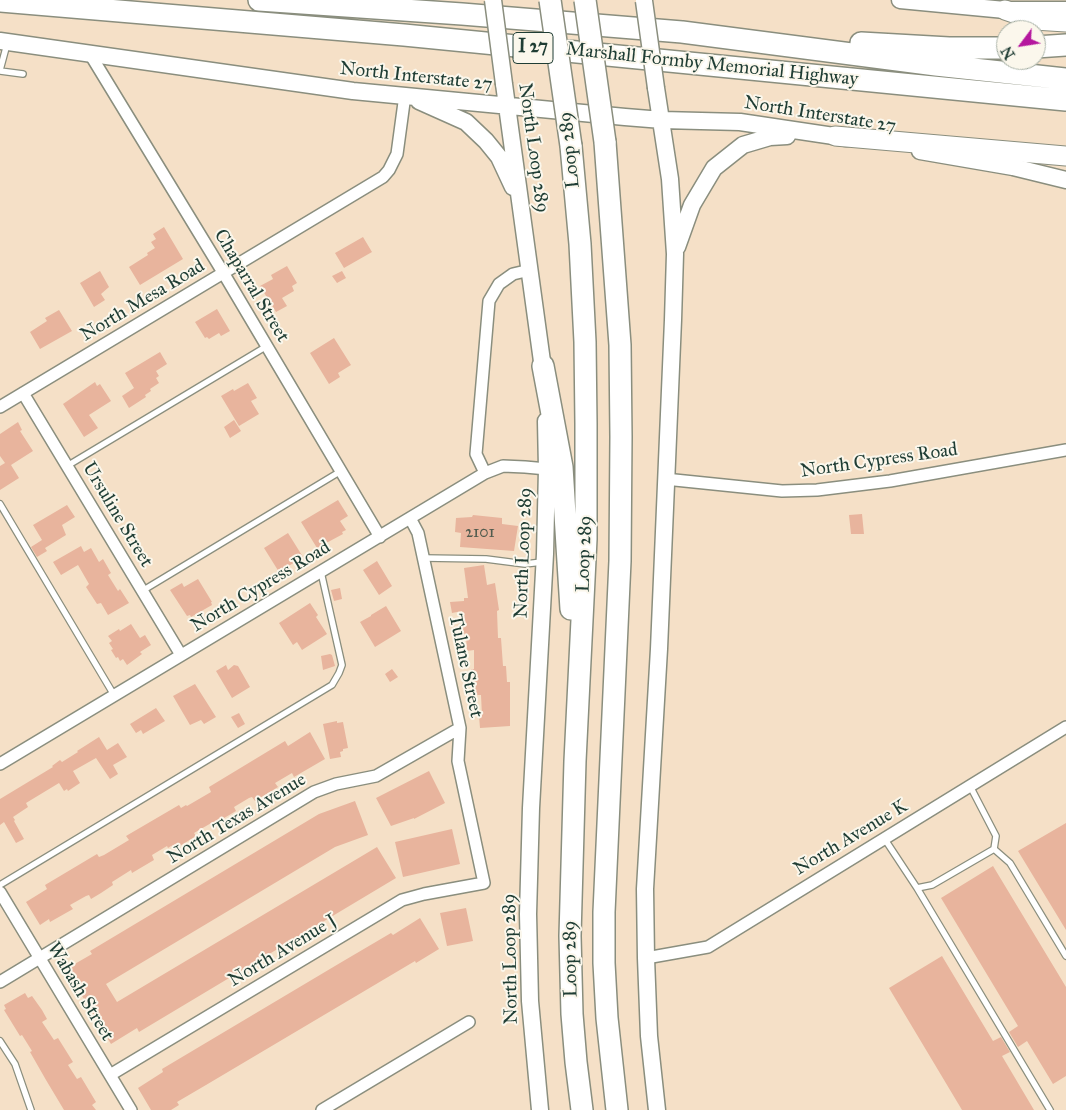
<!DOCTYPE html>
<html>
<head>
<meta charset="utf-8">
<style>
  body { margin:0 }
  #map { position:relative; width:1066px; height:1110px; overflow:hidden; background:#f5e0c7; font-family:"IM FELL Great Primer",serif }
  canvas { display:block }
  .north { position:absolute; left:996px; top:20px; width:50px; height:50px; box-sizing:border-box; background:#fbf7ec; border:1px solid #a3ada2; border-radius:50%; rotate:239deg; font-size:14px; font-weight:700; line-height:20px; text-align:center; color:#1f3d34 }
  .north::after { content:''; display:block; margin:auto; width:18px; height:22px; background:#b5179e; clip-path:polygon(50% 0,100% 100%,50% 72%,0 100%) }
</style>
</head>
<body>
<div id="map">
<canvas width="1066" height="1110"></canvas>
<div class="north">N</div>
</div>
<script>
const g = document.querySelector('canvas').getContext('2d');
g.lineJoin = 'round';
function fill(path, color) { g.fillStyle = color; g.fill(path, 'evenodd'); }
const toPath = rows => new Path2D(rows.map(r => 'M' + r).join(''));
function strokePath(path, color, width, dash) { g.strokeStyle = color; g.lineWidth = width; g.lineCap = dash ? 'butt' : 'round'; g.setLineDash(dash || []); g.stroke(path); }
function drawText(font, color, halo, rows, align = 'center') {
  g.font = font + ' "IM FELL Great Primer",serif'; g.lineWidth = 4; g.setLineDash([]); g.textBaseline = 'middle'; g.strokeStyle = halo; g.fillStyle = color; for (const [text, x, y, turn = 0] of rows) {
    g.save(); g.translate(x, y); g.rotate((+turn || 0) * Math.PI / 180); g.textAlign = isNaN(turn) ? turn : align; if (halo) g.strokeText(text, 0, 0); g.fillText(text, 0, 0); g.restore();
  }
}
const building = toPath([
  [164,227,183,259,140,285,129,267,148,255,147,253,155,248,151,242,156,239,153,234],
  [363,237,372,252,344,268,335,253],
  [287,266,297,283,292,286,294,291,282,298,287,306,276,312,260,286,273,279,271,275],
  [100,271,109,287,101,294,105,300,94,307,80,283],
  [342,271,346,278,337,283,332,276],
  [217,309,230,331,221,336,219,333,209,339,207,337,205,338,195,322],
  [59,310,72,331,40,349,30,332,47,321,45,318],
  [334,338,351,365,338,373,340,377,329,384,310,353],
  [160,352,167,364,156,371,159,376,156,378,159,383,150,389,151,391,145,395,146,397,129,408,122,396,134,388,125,373],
  [95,382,97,386,100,384,111,401,89,415,98,428,84,437,63,404],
  [248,383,257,398,251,401,259,414,239,426,221,396,233,389,234,391],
  [234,420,241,431,230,438,224,427],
  [18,422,22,430,20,431,33,451,11,465,19,478,0,490,0,466,5,463,0,456,0,434],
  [338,500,348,516,340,521,346,530,342,532,343,534,317,548,301,522],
  [67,505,75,517,62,525,66,535,45,548,47,551,37,557,31,547,42,540,33,525],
  [862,514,864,534,851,534,849,515],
  [473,515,502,518,502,524,518,526,514,551,460,547,461,533,455,532,456,518,472,517],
  [288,533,303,557,279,572,264,548],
  [81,546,84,552,91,548,99,562,103,559,111,573,108,575,118,591,120,589,129,603,108,615,101,603,97,604,86,587,89,584,78,565,61,575,53,562],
  [377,561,392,586,379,595,363,570],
  [484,565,487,585,495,583,499,610,497,611,498,638,501,638,503,666,506,666,507,682,510,682,510,726,480,728,479,716,482,716,481,695,475,695,474,680,472,680,471,669,474,669,474,650,467,651,466,636,463,636,462,611,452,613,450,602,464,601,464,598,468,598,464,568],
  [198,579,212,602,211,602,212,605,191,617,190,615,187,616,170,590,182,583,184,587],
  [340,588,342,599,334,601,331,590],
  [310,603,318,615,316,617,327,634,302,650,297,642,293,645,279,623],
  [386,606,401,631,375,647,360,622,371,616,371,615],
  [131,624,140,638,145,635,151,645,140,652,142,654,127,665,123,659,120,661,118,657,116,658,111,650,113,649,109,643,112,641,108,636,119,629,120,631],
  [330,654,332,655,335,666,323,670,321,656],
  [226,665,228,670,234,665,238,666,250,687,232,698,216,671],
  [392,669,398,677,390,682,385,674],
  [195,684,216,717,204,724,201,720,190,725,173,696],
  [156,708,165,721,143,734,141,730,136,733,130,724],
  [239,713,245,724,238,728,231,717],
  [337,721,337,723,343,722,348,748,343,749,343,751,340,752,341,757,330,759,323,724],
  [310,732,325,759,294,777,292,773,275,783,278,787,255,801,252,797,249,798,234,807,236,811,214,824,213,822,194,833,196,836,183,844,173,850,171,846,168,848,167,846,152,855,154,860,132,873,131,870,112,882,113,885,101,893,91,899,89,895,86,896,70,905,73,909,50,922,49,919,40,925,26,902,47,889,45,885,97,854,99,857,104,855,129,840,126,836,179,805,181,808,186,805,187,806,211,792,209,787,285,741,288,746],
  [99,737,107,750,118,743,127,757,113,765,118,774,110,779,96,758,73,771,80,783,68,791,67,789,64,791,59,783,26,803,28,807,13,817,15,820,14,821,24,839,16,843,4,822,0,825,0,799,53,767,52,766,60,760,62,762,78,752,77,751],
  [429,771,445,803,414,819,414,818,391,826,376,798],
  [355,801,368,835,335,847,106,984,117,1002,377,847,396,878,139,1032,137,1028,111,1044,66,969,92,954,90,951,319,814],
  [1066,823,1066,930,1018,851],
  [452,829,460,864,403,877,395,842],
  [993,866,1066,987,1066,1076,1053,1084,1027,1041,1018,1047,1009,1032,1018,1026,941,898],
  [466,908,473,941,447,946,440,913],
  [420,918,439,949,416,963,415,961,206,1085,177,1102,179,1105,171,1110,151,1110,138,1088,163,1072,162,1069,340,963,391,933,393,935],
  [942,956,993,1041,1001,1037,1010,1052,1002,1056,1034,1110,962,1110,889,988],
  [25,993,28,998,32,996,42,1010,47,1019,42,1022,54,1040,58,1038,73,1062,68,1065,77,1079,81,1077,96,1102,92,1105,96,1110,64,1110,46,1080,30,1052,32,1051,22,1035,20,1036,4,1010,6,1009,4,1005]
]);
const lane = toPath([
  [0,70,7,44],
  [0,71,23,74],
  [67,466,267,346],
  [0,504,114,695],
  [424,558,486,559,525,564,542,562],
  [142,591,341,471],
  [884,838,917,888,932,885,994,849,996,836,970,786],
  [994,849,1010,863,1066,956],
  [0,885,332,685,339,673,342,665,321,572],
  [917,888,1050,1110],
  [0,1041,15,1064,31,1110]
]);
const street = toPath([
  [90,54,224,274,380,537],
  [23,393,181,655],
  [0,407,383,177,389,170,397,154,405,95],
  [485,473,476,454,489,301,499,284,513,274,530,270],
  [665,479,782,491,817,490,890,481,1066,450],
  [0,764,485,473,503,466,525,467,547,469],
  [0,892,131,1110],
  [646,958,708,947,1066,727],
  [0,982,314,792,336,784,376,776,460,728],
  [110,1075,402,900,424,894,484,883,458,761,460,728,418,533,410,518],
  [322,1110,469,1022]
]);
const secondary = toPath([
  [900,0,1005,10,1066,10],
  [0,41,353,91,625,117,662,120,740,122,847,138],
  [504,84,544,376],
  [656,88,670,179,675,254,673,320,659,649,645,889,646,958,649,1036,657,1110],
  [419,101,466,122,486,141,499,157,513,187],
  [920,151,1013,167,1066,180],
  [677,247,692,205,714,168,743,145,770,137,787,136],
  [540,1110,530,1001,528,914,531,808,545,554,547,469,546,421]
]);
const primary = toPath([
  [1005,10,1034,20,1066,22],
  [835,136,1066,156]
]);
const highway = toPath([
  [259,0,462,14,682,32,936,65,1066,79],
  [0,1,404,35,1066,100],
  [861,43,949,48,1006,48],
  [1036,47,1066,45],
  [605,142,620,345,621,437,620,561,604,912,604,963,607,1018,617,1110],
  [571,146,580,244,585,342,586,424,586,539,575,761,570,936,572,1014,576,1062,582,1110],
  [543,366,562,467,571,609]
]);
const secondaryBridge = toPath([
  [493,0,504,84],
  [644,1,656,88]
]);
const highwayBridge = toPath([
  [550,0,571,146],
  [585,0,605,142]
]);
const numberNames = [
  ["2101",480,533]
];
const shields = [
  [533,48,40]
];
const shieldNames = [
  ["I 27",533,48]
];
const streetNames = [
  ["Marshall Formby Memorial Highway",712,65,6],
  ["North Interstate 27",416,77,6],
  ["North Interstate 27",820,115,9],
  ["North Loop 289",533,148,82],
  ["Loop 289",570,150,-96],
  ["Chaparral Street",251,286,59],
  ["North Mesa Road",143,301,-31],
  ["North Cypress Road",879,461,-8],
  ["Ursuline Street",117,515,59],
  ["North Loop 289",524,553,-88],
  ["Loop 289",585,554,-88],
  ["North Cypress Road",261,587,-31],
  ["Tulane Street",465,666,78],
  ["North Texas Avenue",237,819,-31],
  ["North Avenue K",851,838,-31],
  ["North Avenue J",283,951,-31],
  ["North Loop 289",511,959,-91],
  ["Loop 289",571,959,-91],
  ["Wabash Street",80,992,59]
];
fill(building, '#e8b49d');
strokePath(lane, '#8a8e7e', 8);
strokePath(street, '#8a8e7e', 14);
strokePath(secondary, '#8a8e7e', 19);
strokePath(primary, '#8a8e7e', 21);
strokePath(highway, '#8a8e7e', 24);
strokePath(lane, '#fff', 5.5);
strokePath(street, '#fff', 11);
strokePath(secondary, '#fff', 16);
strokePath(primary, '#fff', 19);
strokePath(highway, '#fff', 21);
strokePath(secondaryBridge, '#8a8e7e', 19, []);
strokePath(highwayBridge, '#8a8e7e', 24, []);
strokePath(secondaryBridge, '#fff', 16);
strokePath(highwayBridge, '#fff', 21);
drawText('16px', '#515b4e', null, numberNames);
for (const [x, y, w] of shields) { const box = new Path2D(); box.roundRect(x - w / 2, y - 15.5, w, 31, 4); g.fillStyle = '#fbf7ec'; g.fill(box); strokePath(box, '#1f3d34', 1); }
drawText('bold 18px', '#1f3d34', null, shieldNames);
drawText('19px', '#1f3d34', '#fbf7ec', streetNames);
</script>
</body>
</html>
